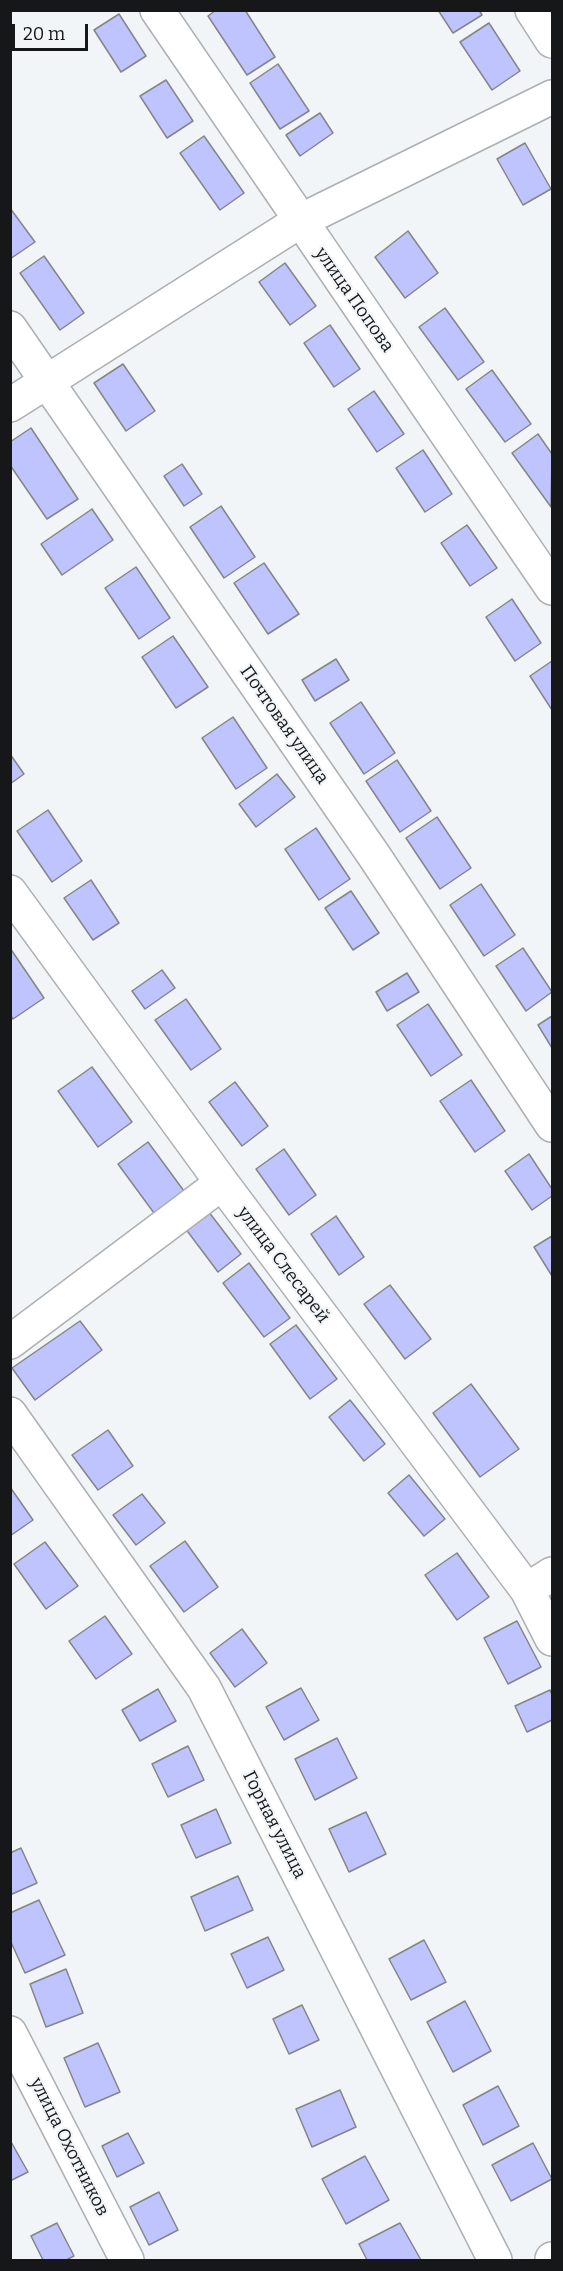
<!DOCTYPE html>
<html>
<head>
<meta charset="utf-8">
<style>
  body { margin:0 }
  #map { position:relative; width:563px; height:2271px; overflow:hidden; background:#f2f5f8; font-family:Bitter,serif }
  canvas { display:block }
  .frame { position:absolute; inset:0; border:12px solid #161718; pointer-events:none }
  .scale { position:absolute; left:12px; top:24px; width:76px; height:27px; box-sizing:border-box; border:3px solid #161718; border-top:0; padding-left:8px; font-size:18px; line-height:21px; white-space:nowrap; color:#161718; -webkit-text-stroke:4px #f2f5f8; paint-order:stroke }
</style>
</head>
<body>
<div id="map">
<canvas width="563" height="2271"></canvas>
<div class="frame"></div>
<div class="scale">20 m</div>
</div>
<script>
const g = document.querySelector('canvas').getContext('2d');
g.lineJoin = 'round';
function fill(path, color) { g.fillStyle = color; g.fill(path, 'evenodd'); }
const toPath = rows => new Path2D(rows.map(r => 'M' + r).join(''));
function strokePath(path, color, width, dash) { g.strokeStyle = color; g.lineWidth = width; g.lineCap = dash ? 'butt' : 'round'; g.setLineDash(dash || []); g.stroke(path); }
function drawText(font, color, halo, rows, align = 'center') {
  g.font = font + ' Bitter,serif'; g.lineWidth = 4.5; g.setLineDash([]); g.textBaseline = 'middle'; g.strokeStyle = halo; g.fillStyle = color; for (const [text, x, y, turn = 0] of rows) {
    g.save(); g.translate(x, y); g.rotate((+turn || 0) * Math.PI / 180); g.textAlign = isNaN(turn) ? turn : align; if (halo) g.strokeText(text, 0, 0); g.fillText(text, 0, 0); g.restore();
  }
}
const building = toPath([
  [216,10,245,10,275,57,247,75,208,16,216,10],
  [438,10,479,10,482,15,453,33,438,10],
  [119,14,146,56,121,72,94,30,119,14],
  [489,23,520,71,492,90,460,42,489,23],
  [278,64,309,111,280,129,250,83,278,64],
  [166,80,193,121,167,138,140,96,166,80],
  [320,113,333,133,300,156,286,135,320,113],
  [204,136,244,193,220,210,180,153,204,136],
  [525,143,551,189,523,205,497,159,525,143],
  [10,208,35,242,10,259,10,208],
  [408,231,438,273,405,298,375,257,408,231],
  [44,256,84,313,60,330,20,273,44,256],
  [285,263,316,306,290,325,259,282,285,263],
  [445,308,484,362,458,380,419,327,445,308],
  [330,325,360,369,334,387,304,343,330,325],
  [123,364,155,411,126,431,94,383,123,364],
  [492,370,531,424,505,442,466,389,492,370],
  [374,391,404,434,377,452,348,409,374,391],
  [31,428,78,499,47,519,10,465,10,442,31,428],
  [538,434,552,454,551,507,512,453,538,434],
  [423,450,452,494,425,512,396,468,423,450],
  [182,464,202,494,184,506,164,476,182,464],
  [221,506,255,557,224,578,190,527,221,506],
  [92,509,113,540,62,575,41,544,92,509],
  [467,525,497,568,470,586,441,543,467,525],
  [264,563,299,614,268,634,234,583,264,563],
  [136,567,170,618,139,639,105,588,136,567],
  [512,599,541,643,515,661,486,617,512,599],
  [173,636,208,687,176,708,142,657,173,636],
  [336,659,349,680,315,701,302,680,336,659],
  [552,661,552,710,530,676,552,661],
  [361,702,395,753,364,774,330,723,361,702],
  [233,717,267,768,236,789,202,738,233,717],
  [10,754,24,774,10,784,10,754],
  [397,760,431,811,400,832,366,781,397,760],
  [277,774,295,797,256,827,239,804,277,774],
  [48,810,82,861,52,882,17,831,48,810],
  [437,817,471,868,440,889,406,838,437,817],
  [316,828,350,879,319,900,285,849,316,828],
  [91,880,119,923,93,940,64,898,91,880],
  [481,884,515,935,484,956,450,905,481,884],
  [351,891,379,933,353,950,325,908,351,891],
  [10,948,44,998,13,1019,10,1015,10,948],
  [523,948,552,992,526,1011,496,966,523,948],
  [162,970,175,988,145,1009,132,991,162,970],
  [407,973,419,992,387,1011,376,992,407,973],
  [186,999,221,1049,191,1070,155,1020,186,999],
  [428,1004,462,1055,431,1076,397,1025,428,1004],
  [552,1016,552,1048,538,1025,552,1016],
  [92,1067,132,1122,98,1147,58,1091,92,1067],
  [471,1080,505,1131,475,1152,440,1101,471,1080],
  [235,1082,268,1126,242,1146,209,1102,235,1082],
  [148,1142,184,1191,154,1213,118,1164,148,1142],
  [284,1149,316,1195,289,1215,256,1169,284,1149],
  [529,1154,552,1189,552,1196,532,1210,505,1171,529,1154],
  [205,1207,241,1254,218,1272,182,1224,205,1207],
  [336,1216,364,1257,339,1275,311,1234,336,1216],
  [552,1236,552,1276,534,1247,552,1236],
  [249,1263,290,1318,264,1337,223,1283,249,1263],
  [390,1285,431,1339,405,1359,364,1304,390,1285],
  [80,1321,102,1350,35,1400,12,1368,80,1321],
  [296,1325,337,1379,310,1399,270,1344,296,1325],
  [471,1384,519,1449,480,1477,433,1413,471,1384],
  [350,1400,385,1444,364,1461,329,1417,350,1400],
  [108,1430,133,1466,98,1490,72,1455,108,1430],
  [409,1475,445,1519,424,1536,388,1493,409,1475],
  [10,1487,33,1520,10,1536,10,1487],
  [142,1494,165,1523,136,1545,113,1515,142,1494],
  [185,1541,218,1587,184,1612,150,1566,185,1541],
  [45,1542,78,1586,46,1609,14,1564,45,1542],
  [457,1553,489,1597,457,1620,425,1575,457,1553],
  [105,1616,132,1654,96,1679,69,1641,105,1616],
  [517,1621,541,1667,508,1684,484,1638,517,1621],
  [242,1629,267,1663,235,1687,210,1653,242,1629],
  [301,1688,319,1720,284,1740,266,1707,301,1688],
  [158,1689,176,1721,140,1741,122,1710,158,1689],
  [550,1690,552,1695,552,1720,527,1732,515,1706,550,1690],
  [337,1738,357,1778,315,1800,295,1759,337,1738],
  [188,1746,204,1780,168,1797,152,1764,188,1746],
  [216,1809,231,1843,196,1858,181,1825,216,1809],
  [366,1812,386,1854,349,1872,329,1829,366,1812],
  [21,1848,37,1883,10,1895,10,1853,21,1848],
  [238,1876,253,1910,205,1931,191,1897,238,1876],
  [39,1900,65,1955,25,1973,10,1940,10,1913,39,1900],
  [268,1937,284,1970,247,1988,231,1954,268,1937],
  [424,1940,446,1982,411,2000,389,1959,424,1940],
  [66,1969,83,2013,46,2027,30,1984,66,1969],
  [465,2001,491,2051,453,2072,427,2022,465,2001],
  [302,2005,319,2040,289,2054,273,2019,302,2005],
  [98,2043,120,2092,85,2107,64,2058,98,2043],
  [498,2086,519,2126,483,2145,463,2105,498,2086],
  [340,2090,356,2127,312,2147,296,2109,340,2090],
  [128,2133,144,2163,117,2177,102,2146,128,2133],
  [10,2140,28,2172,10,2181,10,2140],
  [533,2143,552,2179,511,2201,492,2165,533,2143],
  [365,2156,389,2200,346,2224,322,2179,365,2156],
  [159,2192,178,2230,149,2245,130,2207,159,2192],
  [57,2223,74,2256,66,2260,43,2260,31,2236,57,2223],
  [400,2223,421,2260,367,2260,359,2244,400,2223]
]);
const minor = toPath([
  [157,10,552,588],
  [532,10,552,41],
  [10,328,375,857,552,1125],
  [10,405,300,221,552,97],
  [10,892,222,1183,527,1590,552,1639],
  [10,1342,222,1183],
  [10,1414,204,1688,495,2260],
  [527,1590,552,1574],
  [10,2033,127,2260],
  [552,2260,552,2259]
]);
const streetNames = [
  ["улица Попова",354,300,55],
  ["Почтовая улица",284,725,55],
  ["улица Слесарей",283,1265,53],
  ["Горная улица",274,1825,63],
  ["улица Охотников",69,2147,63]
];
fill(building, '#bfc4ff');
strokePath(building, '#848588', 1.5);
strokePath(minor, '#adafb2', 36);
strokePath(minor, '#fff', 33);
drawText('18px', '#161718', '#f2f5f8', streetNames);
</script>
</body>
</html>
